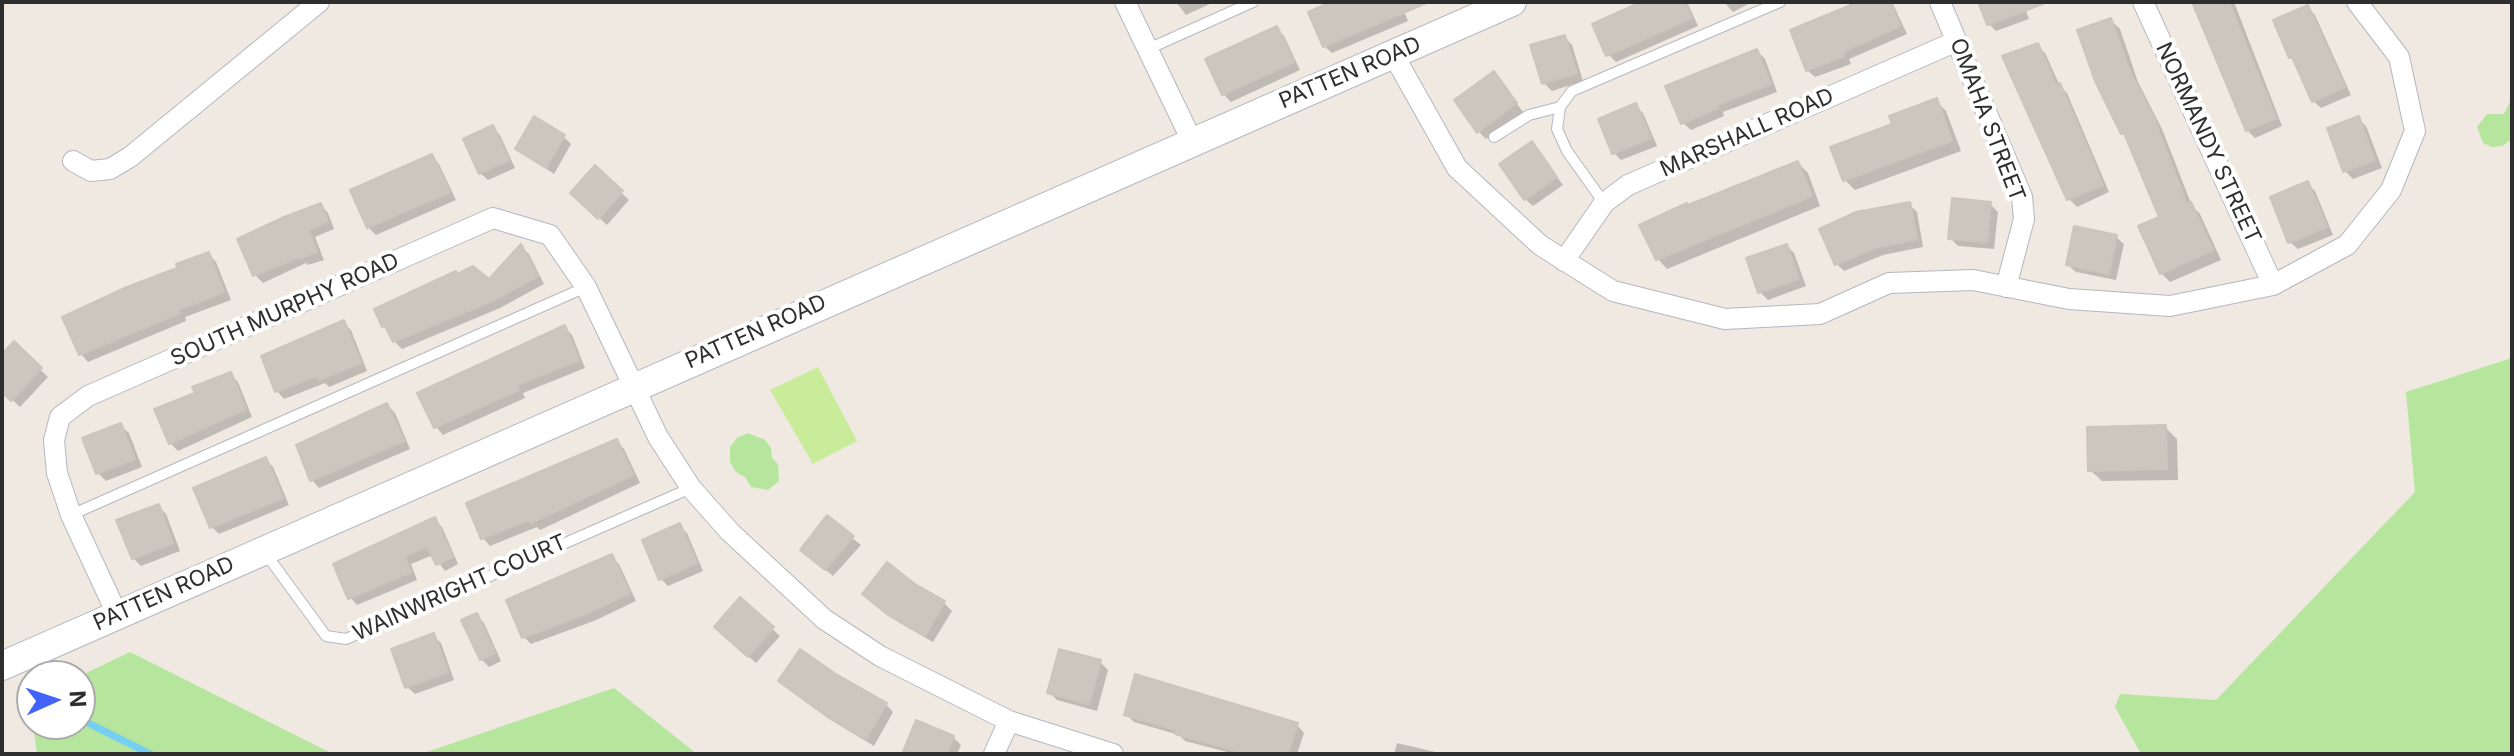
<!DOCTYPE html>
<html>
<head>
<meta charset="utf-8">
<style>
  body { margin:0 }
  #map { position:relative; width:2514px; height:756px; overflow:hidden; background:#efe9e1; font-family:Inter,sans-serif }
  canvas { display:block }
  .frame { position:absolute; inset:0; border:4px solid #2e2e2e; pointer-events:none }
  .north { position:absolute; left:16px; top:660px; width:80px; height:80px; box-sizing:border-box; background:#fff; border:2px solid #ababab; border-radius:50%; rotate:87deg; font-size:22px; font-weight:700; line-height:32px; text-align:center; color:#2e2e2e }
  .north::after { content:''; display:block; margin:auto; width:28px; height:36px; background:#4264fb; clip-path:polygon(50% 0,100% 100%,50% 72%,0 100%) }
</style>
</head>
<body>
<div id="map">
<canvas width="2514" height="756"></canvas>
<div class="frame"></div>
<div class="north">N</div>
</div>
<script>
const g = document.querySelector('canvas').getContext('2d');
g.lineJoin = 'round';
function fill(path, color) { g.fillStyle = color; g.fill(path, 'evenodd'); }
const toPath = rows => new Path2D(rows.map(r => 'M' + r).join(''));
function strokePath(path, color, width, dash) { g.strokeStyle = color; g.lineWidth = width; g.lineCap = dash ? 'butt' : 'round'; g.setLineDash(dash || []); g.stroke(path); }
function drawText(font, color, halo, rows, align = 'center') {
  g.font = font + ' Inter,sans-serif'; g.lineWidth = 8; g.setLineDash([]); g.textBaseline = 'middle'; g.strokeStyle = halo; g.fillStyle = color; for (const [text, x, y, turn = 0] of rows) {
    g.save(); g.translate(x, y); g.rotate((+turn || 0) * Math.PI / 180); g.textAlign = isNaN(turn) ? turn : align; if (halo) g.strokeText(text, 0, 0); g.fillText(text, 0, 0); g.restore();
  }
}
const green = toPath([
  [2512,98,2512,139,2502,146,2492,147,2483,143,2477,127,2487,114,2504,114],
  [2512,358,2512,754,2141,754,2115,707,2120,694,2216,700,2415,492,2406,392],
  [748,433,765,440,771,448,772,458,778,464,779,481,768,490,751,487,745,477,736,472,730,462,730,447,737,438],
  [130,652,333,754,37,754,33,724,80,724,80,676],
  [614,688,697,754,421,754]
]);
const pitch = toPath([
  [818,367,857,441,813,464,770,390]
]);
const shadow = toPath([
  [1176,2,1214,2,1186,15],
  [1336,2,1400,2,1408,21,1332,53,1324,46],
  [1645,2,1687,2,1698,26,1616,62,1608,54],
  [1724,2,1752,2,1733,12],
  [1862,2,1892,2,1907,34,1849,59,1851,64,1815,77,1807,70],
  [1980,2,2023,2,2029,19,1996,31,1989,24],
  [2192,2,2234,2,2282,126,2255,138,2247,130,2199,13],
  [2308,8,2315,15,2351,95,2321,108,2313,101,2297,63,2290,57],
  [2111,20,2120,29,2138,82,2162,129,2192,206,2200,214,2221,260,2170,282,2161,273,2162,218,2129,138,2123,133],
  [1276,28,1284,36,1300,70,1231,102,1223,94],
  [1564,37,1572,45,1583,81,1552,91,1544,83],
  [2038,46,2045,53,2060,86,2067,93,2109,192,2077,207,2069,199,2004,58],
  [1757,51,1765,59,1777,92,1723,112,1724,116,1691,130,1683,123],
  [1494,73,1523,112,1486,139,1478,131],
  [1936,101,1946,111,1961,151,1855,190,1845,180,1894,125],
  [1635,106,1643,113,1657,146,1621,160,1614,153],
  [2358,119,2366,126,2382,168,2353,179,2345,171],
  [493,128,500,135,515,168,488,180,480,173],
  [564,137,571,144,554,174,517,149],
  [1532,143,1563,185,1533,206,1525,199],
  [432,156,439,164,456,200,376,235,368,227],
  [1798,163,1808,173,1820,206,1667,269,1658,259,1689,207],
  [595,168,629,200,607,225,572,193],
  [2307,184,2315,191,2333,235,2298,249,2290,242],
  [1909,204,1917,212,1923,247,1883,255,1844,271,1837,264],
  [1990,204,1998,212,1994,249,1958,246,1950,238],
  [321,205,328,213,334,229,315,237,324,260,308,265,306,263,263,283,255,275,239,240],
  [2116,237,2124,244,2116,280,2076,272,2068,265],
  [1787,246,1794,253,1806,286,1768,300,1760,292],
  [521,247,529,254,544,284,500,308,402,349,394,341,458,276,489,281],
  [209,254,216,262,231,300,185,317,186,321,88,362,81,354,180,269],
  [344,323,351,330,367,371,329,387,325,383,284,399,277,391],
  [564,327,572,335,585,368,523,393,525,398,443,435,436,427],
  [14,344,48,377,20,407,2,390,2,357],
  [230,374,238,382,252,417,178,451,170,443],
  [387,405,395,413,410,449,319,488,312,480],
  [121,426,129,433,142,467,106,481,98,473],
  [2165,427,2177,439,2178,480,2102,481,2090,470],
  [617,441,624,449,640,483,540,530,537,527,490,546,483,538],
  [266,460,273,467,289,505,219,534,212,527],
  [158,506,166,514,180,551,141,566,133,558],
  [827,518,861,545,833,576,810,557],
  [434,519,442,527,458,564,445,571,433,555,411,564,417,580,357,605,350,597],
  [679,526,687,533,703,571,668,586,660,578],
  [611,557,619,564,636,601,594,621,531,644,524,637],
  [914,586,944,603,952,611,933,642,898,622,872,602],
  [741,600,780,636,756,663,725,635],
  [477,615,484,623,501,661,489,667,481,659],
  [433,636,441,643,454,680,415,694,407,687],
  [1100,662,1108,670,1097,711,1057,700,1049,692],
  [835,675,886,704,893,712,874,746,839,725,788,688],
  [1126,714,1297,725,1304,733,1297,754,1235,754,1185,741,1179,735,1134,722],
  [953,737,961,745,957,754,904,754],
  [1397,743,1444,754,1394,754]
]);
const stream = toPath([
  [80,719,150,754]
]);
const building = toPath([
  [1331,2,1429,2,1323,47,1308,12,1331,2],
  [1641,2,1684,2,1692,18,1606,56,1592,24,1641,2],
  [1858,2,1890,2,1900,26,1843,52,1844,56,1806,71,1790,30,1858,2],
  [1978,2,2042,2,2043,4,1987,25,1978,2],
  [2192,2,2229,2,2276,118,2246,131,2192,2],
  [2308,5,2345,87,2312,102,2292,57,2289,58,2273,20,2308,5],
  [2111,18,2130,71,2154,118,2187,204,2191,202,2213,250,2160,274,2138,226,2159,217,2124,133,2121,134,2095,81,2077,30,2111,18],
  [1277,26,1294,62,1222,95,1205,59,1277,26],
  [1565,35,1577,73,1542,84,1530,45,1565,35],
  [2038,43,2056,85,2060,83,2103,185,2067,200,2002,56,2038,43],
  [1757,49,1771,84,1717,105,1718,108,1681,124,1665,86,1757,49],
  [1494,71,1517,103,1477,133,1454,100,1494,71],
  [1937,98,1952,141,1843,181,1830,147,1892,124,1889,116,1937,98],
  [1636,103,1651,138,1612,154,1598,119,1636,103],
  [534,116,565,135,546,168,515,149,534,116],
  [2359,116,2375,160,2343,172,2327,128,2359,116],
  [493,125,509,160,479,174,463,139,493,125],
  [1532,141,1557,177,1524,200,1499,164,1532,141],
  [432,154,450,192,367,228,350,190,432,154],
  [1798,161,1812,196,1656,260,1639,225,1687,203,1688,205,1798,161],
  [595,165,623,191,598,219,570,193,595,165],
  [2308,181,2327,227,2288,243,2270,197,2308,181],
  [1952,198,1991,202,1987,242,1948,239,1952,198],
  [1910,202,1917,239,1875,248,1835,265,1819,229,1856,212,1910,202],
  [321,203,328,221,309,230,317,252,299,259,298,257,253,276,237,239,284,217,321,203],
  [2074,226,2117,235,2109,274,2066,265,2074,226],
  [521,244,538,276,492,301,393,342,385,326,382,327,374,309,456,271,457,274,473,266,489,279,521,244],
  [1787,244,1799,279,1758,293,1746,258,1787,244],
  [209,252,224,292,178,310,180,313,79,355,62,317,127,287,177,268,176,264,209,252],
  [344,320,361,363,319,380,317,376,275,392,261,356,344,320],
  [565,325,579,360,517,385,519,390,434,428,417,393,565,325],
  [14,341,42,368,11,401,2,392,2,354,14,341],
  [231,372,246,409,169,444,154,409,195,393,192,387,231,372],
  [387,403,404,441,310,481,296,445,387,403],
  [121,423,135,459,96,474,82,438,121,423],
  [2166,425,2167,469,2088,471,2087,427,2166,425],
  [617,439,633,475,531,523,529,520,481,539,466,503,617,439],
  [266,457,283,498,210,528,193,488,266,457],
  [159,504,173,543,132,559,116,520,159,504],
  [827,515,854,536,825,570,800,550,827,515],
  [435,517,453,557,436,565,427,547,405,556,411,572,348,599,333,564,435,517],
  [680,523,697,563,659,580,642,540,680,523],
  [612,554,630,593,586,614,522,638,506,600,612,554],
  [887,562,915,584,945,601,925,636,888,615,862,594,887,562],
  [740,597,774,627,748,657,714,627,740,597],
  [477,613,495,653,480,660,461,620,477,613],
  [434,633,448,672,405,688,391,649,434,633],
  [800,649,836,674,887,703,866,739,829,718,778,681,800,649],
  [1059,649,1101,660,1089,704,1047,693,1059,649],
  [1135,674,1298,723,1288,754,1247,754,1175,734,1176,730,1124,715,1135,674],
  [916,720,954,736,947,754,902,754,916,720]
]);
const lane = toPath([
  [1148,49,1253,2],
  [1494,137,1529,115,1560,107],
  [1604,203,1567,151,1557,129,1560,107,1572,91,1780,2],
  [71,515,586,287],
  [266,554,326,636,346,639,691,488]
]);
const street = toPath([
  [1125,2,1192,141],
  [1940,2,2022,197,2024,219,2006,287],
  [2143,2,2273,285],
  [1393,54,1457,168,1540,245,1613,291,1725,319,1820,314,1889,283,1973,280,2069,299,2170,306,2273,285,2347,245,2391,190,2415,131,2399,57,2357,2],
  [73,161,91,171,110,169,130,157,319,2],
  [1564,261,1604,203,1628,185,1957,41],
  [117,614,71,515,57,473,54,440,60,417,88,396,493,218,550,235,586,287,658,437,691,488,730,532,824,619,880,656,1009,721,1113,754],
  [994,754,1009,721]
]);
const secondary = toPath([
  [2,666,1512,2]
]);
const streetNames = [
  ["PATTEN ROAD",1350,73,-23],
  ["OMAHA STREET",1987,120,69],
  ["MARSHALL ROAD",1747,133,-24],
  ["NORMANDY STREET",2208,143,65],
  ["SOUTH MURPHY ROAD",285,310,-24],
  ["PATTEN ROAD",756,332,-24],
  ["WAINWRIGHT COURT",460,588,-24],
  ["PATTEN ROAD",164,594,-24]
];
fill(green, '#b6e59e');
fill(pitch, '#c9ec9a');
fill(shadow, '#0003');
strokePath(stream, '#75cff0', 7);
fill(building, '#cbc7bf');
strokePath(building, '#cbc5ba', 2);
strokePath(lane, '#b4b7c1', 12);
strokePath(street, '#b4b7c1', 22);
strokePath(secondary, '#b4b7c1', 30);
strokePath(lane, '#fff', 10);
strokePath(street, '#fff', 20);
strokePath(secondary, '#fff', 28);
drawText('22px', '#2e2e2e', '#fff', streetNames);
</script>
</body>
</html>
